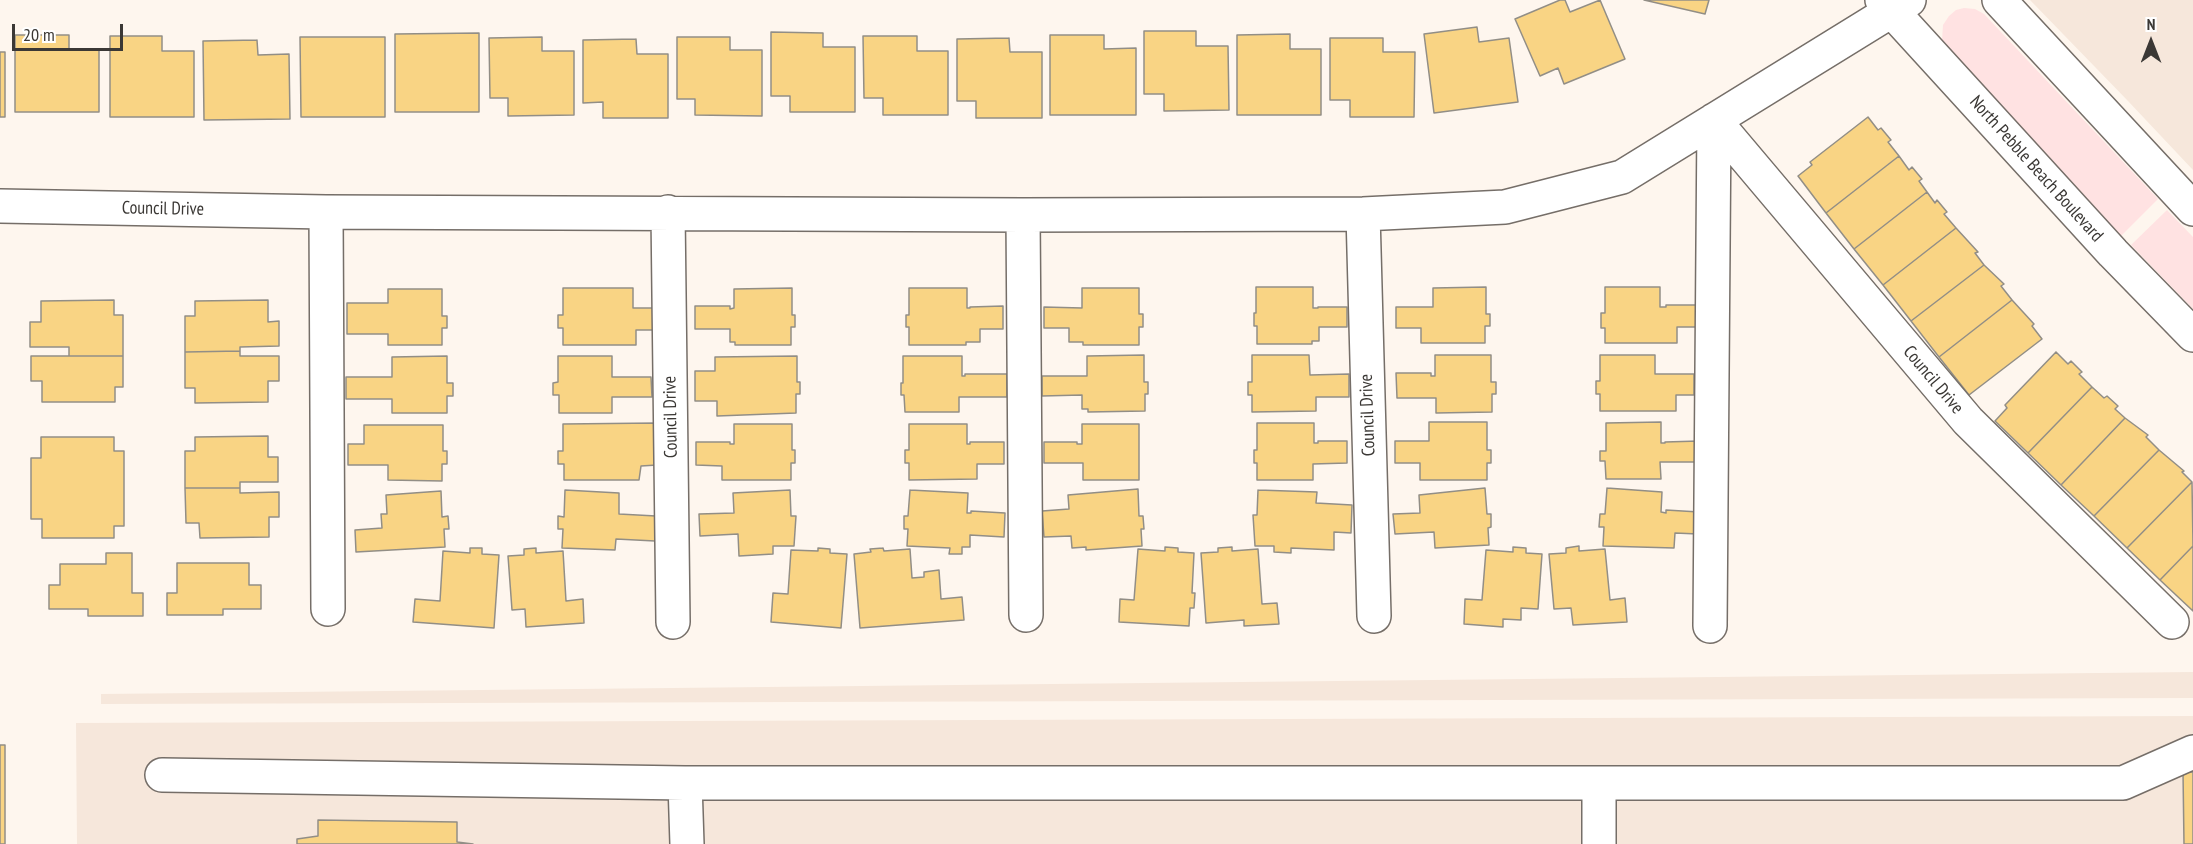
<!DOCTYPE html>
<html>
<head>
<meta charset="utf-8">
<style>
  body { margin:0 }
  #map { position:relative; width:2193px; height:844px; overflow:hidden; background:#fef6ee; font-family:"PT Sans Narrow",sans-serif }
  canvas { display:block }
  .north { position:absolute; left:2121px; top:12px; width:60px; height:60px; -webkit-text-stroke:4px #fff; paint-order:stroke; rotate:0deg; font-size:16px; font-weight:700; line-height:24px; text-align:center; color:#3b3835 }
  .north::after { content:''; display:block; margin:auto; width:21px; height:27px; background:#3b3835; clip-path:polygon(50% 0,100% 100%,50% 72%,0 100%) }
  .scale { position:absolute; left:12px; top:24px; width:111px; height:27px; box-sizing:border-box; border:3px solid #3b3835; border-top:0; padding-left:8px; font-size:18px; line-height:21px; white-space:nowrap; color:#3b3835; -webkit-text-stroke:4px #fff; paint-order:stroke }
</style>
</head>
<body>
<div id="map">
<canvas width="2193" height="844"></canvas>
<div class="north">N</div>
<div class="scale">20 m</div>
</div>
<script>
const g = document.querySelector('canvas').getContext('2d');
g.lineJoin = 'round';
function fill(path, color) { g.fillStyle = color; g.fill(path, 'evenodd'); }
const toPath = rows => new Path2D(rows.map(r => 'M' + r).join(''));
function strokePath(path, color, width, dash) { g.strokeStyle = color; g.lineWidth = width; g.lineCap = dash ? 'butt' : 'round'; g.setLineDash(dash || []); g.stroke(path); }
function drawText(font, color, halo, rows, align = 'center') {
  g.font = font + ' "PT Sans Narrow",sans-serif'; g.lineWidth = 4.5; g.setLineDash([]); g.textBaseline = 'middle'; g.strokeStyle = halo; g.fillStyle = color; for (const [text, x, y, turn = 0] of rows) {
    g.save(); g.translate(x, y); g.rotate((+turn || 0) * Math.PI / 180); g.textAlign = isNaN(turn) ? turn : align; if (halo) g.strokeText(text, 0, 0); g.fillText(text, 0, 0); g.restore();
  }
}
const built = toPath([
  [2030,0,2193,0,2193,170,2128,101],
  [2193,672,2193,698,101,704,101,694],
  [2193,716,2193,844,77,844,76,723]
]);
const green = toPath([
  [1964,8,1975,9,1984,14,2158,199,2121,236,1947,50,1942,41,1943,25,1949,16,1956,10],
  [2167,210,2193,237,2193,309,2131,245]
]);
const building = toPath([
  [1560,0,1565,0,1570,12,1600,0,1625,59,1564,84,1558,68,1540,76,1515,19,1560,0],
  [1644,0,1709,0,1705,14,1644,0],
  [1477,27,1479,42,1509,38,1518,102,1434,113,1424,34,1477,27],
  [1144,31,1196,31,1196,46,1228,46,1229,110,1164,111,1164,94,1144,94,1144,31],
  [771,32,823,33,823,47,855,47,855,112,790,112,790,96,771,96,771,32],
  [479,33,479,112,395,112,395,34,479,33],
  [1290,34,1290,49,1321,49,1321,115,1237,115,1237,35,1290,34],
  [15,35,69,35,69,49,99,49,99,112,15,112,15,35],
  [1050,35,1104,35,1104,49,1136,48,1136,115,1050,115,1050,35],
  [110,36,162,36,162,51,194,51,194,117,110,117,110,36],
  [863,36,917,36,917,51,948,51,948,115,883,115,883,98,864,98,863,36],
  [300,37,385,37,385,117,301,117,300,37],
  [542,37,542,51,574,51,574,115,508,116,508,98,490,98,489,38,542,37],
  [677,37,730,37,730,50,762,50,762,116,695,115,695,99,677,99,677,37],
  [1009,38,1010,52,1042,52,1042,118,976,118,976,101,957,101,957,39,1009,38],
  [1330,38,1383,38,1383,52,1415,52,1414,117,1350,117,1350,100,1330,100,1330,38],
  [636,39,637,54,668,54,668,118,603,118,603,102,583,103,583,40,636,39],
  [257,40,258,55,289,54,290,119,204,120,203,41,257,40],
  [0,52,5,52,5,117,0,117,0,52],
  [1868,117,1878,130,1881,128,1891,140,1888,142,1899,156,1826,213,1798,176,1812,165,1810,162,1868,117],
  [1899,156,1909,170,1912,167,1922,179,1919,181,1927,192,1854,249,1826,213,1899,156],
  [1927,192,1935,203,1937,200,1947,212,1944,214,1956,228,1883,285,1854,249,1927,192],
  [1956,228,1978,252,1975,253,1984,265,1911,321,1883,285,1956,228],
  [1984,265,2004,284,2001,286,2012,300,1939,357,1911,321,1984,265],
  [1256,287,1313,287,1313,308,1318,308,1318,307,1347,307,1347,327,1319,327,1319,341,1312,341,1312,344,1257,344,1257,326,1254,326,1254,313,1256,313,1256,287],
  [1486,287,1486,314,1490,314,1490,326,1485,326,1485,343,1421,343,1421,328,1396,328,1396,307,1433,307,1433,288,1486,287],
  [1605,287,1660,287,1660,307,1666,307,1666,305,1700,305,1700,327,1677,327,1677,343,1605,343,1605,328,1601,328,1601,313,1605,313,1605,287],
  [563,288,633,288,633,308,656,308,656,330,636,330,636,345,563,345,563,328,558,328,558,315,563,315,563,288],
  [792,288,792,315,795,315,795,327,791,327,791,345,735,345,735,342,730,342,730,329,695,329,695,306,730,306,730,309,734,308,734,289,792,288],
  [909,288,967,288,967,308,970,308,970,307,1003,306,1003,329,980,329,980,342,966,342,966,345,909,345,909,327,906,327,906,315,909,315,909,288],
  [1082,288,1139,288,1139,314,1143,314,1143,327,1139,327,1139,345,1083,345,1083,342,1069,342,1069,328,1044,328,1044,307,1082,308,1082,288],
  [388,289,442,289,442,316,447,316,447,328,442,328,442,345,388,345,388,334,347,334,347,303,388,303,388,289],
  [114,300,114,315,123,315,123,356,69,356,69,347,30,347,30,322,41,322,41,301,114,300],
  [268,300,268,322,279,321,279,346,240,347,240,351,185,352,185,316,195,316,195,301,268,300],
  [2012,300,2034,324,2032,326,2042,339,1969,395,1939,357,2012,300],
  [240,351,240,356,279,356,279,381,268,381,268,402,195,403,195,388,185,388,185,352,240,351],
  [2056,352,2068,364,2071,361,2082,372,2079,374,2092,387,2028,453,1995,421,2007,408,2005,405,2056,352],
  [1144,355,1144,382,1148,382,1148,394,1145,394,1145,411,1088,412,1088,409,1082,409,1082,395,1042,396,1042,376,1087,376,1087,356,1144,355],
  [1252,355,1309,355,1310,375,1349,374,1349,397,1316,397,1316,411,1252,412,1252,395,1248,395,1248,382,1252,382,1252,355],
  [1435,355,1491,355,1491,382,1496,382,1496,394,1492,394,1492,412,1436,413,1436,398,1397,398,1396,373,1431,373,1431,376,1435,376,1435,355],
  [1600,355,1655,355,1655,374,1694,374,1694,395,1676,395,1676,411,1600,411,1600,394,1596,394,1596,381,1600,381,1600,355],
  [31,356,123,356,123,387,115,387,115,402,42,402,42,381,31,381,31,356],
  [447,356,447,383,453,383,453,396,447,396,447,413,392,413,392,399,346,399,346,377,392,377,392,357,447,356],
  [558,356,612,356,612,377,651,377,652,397,612,397,612,413,559,413,559,395,553,395,553,383,558,382,558,356],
  [797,356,797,382,800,382,800,394,796,394,796,413,717,416,717,401,695,401,695,371,715,371,715,357,797,356],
  [903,356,962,356,962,376,965,376,965,374,1007,374,1007,397,959,397,959,412,905,412,904,395,901,395,901,383,903,383,903,356],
  [2092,387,2104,398,2107,396,2118,406,2115,409,2125,418,2061,485,2028,453,2092,387],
  [2125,418,2148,435,2146,437,2159,450,2094,516,2061,485,2125,418],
  [1429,422,1487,422,1487,450,1491,450,1491,463,1487,463,1487,480,1420,480,1420,463,1395,463,1395,441,1429,441,1429,422],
  [1661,422,1661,443,1665,443,1665,442,1699,441,1699,462,1660,462,1661,479,1606,479,1605,461,1600,461,1600,451,1606,451,1606,423,1661,422],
  [657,423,657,465,641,466,639,480,564,480,564,464,558,464,558,451,563,451,563,424,657,423],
  [1257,423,1314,423,1314,443,1318,443,1318,441,1347,441,1347,463,1313,464,1313,480,1257,480,1257,463,1254,463,1254,450,1257,450,1257,423],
  [734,424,792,424,792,450,795,450,795,463,791,463,791,480,722,480,722,466,696,465,696,442,730,442,730,444,734,444,734,424],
  [909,424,967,424,967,444,970,444,970,442,1004,442,1004,464,977,464,977,479,909,480,909,463,905,463,905,450,909,450,909,424],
  [1082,424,1139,424,1139,480,1083,480,1083,463,1044,463,1044,442,1077,442,1077,444,1082,444,1082,424],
  [364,425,443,425,443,451,447,451,447,464,442,464,442,481,388,480,388,465,348,465,348,444,364,444,364,425],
  [268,436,268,457,278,457,278,482,240,482,240,488,185,488,185,451,195,451,195,437,268,436],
  [41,437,114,437,114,451,124,451,124,526,114,526,114,538,42,538,42,519,31,519,31,458,41,458,41,437],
  [2159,450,2184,471,2182,472,2192,482,2127,548,2094,516,2159,450],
  [2192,482,2193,546,2160,580,2127,548,2192,482],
  [185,488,240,488,240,493,279,492,279,517,269,517,269,537,200,538,199,523,186,523,185,488],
  [1485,488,1487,514,1491,514,1491,527,1488,528,1489,545,1435,548,1434,532,1395,534,1393,514,1420,513,1419,495,1485,488],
  [1607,488,1662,492,1661,512,1666,513,1666,510,1699,512,1698,534,1675,533,1674,548,1603,546,1604,527,1599,527,1600,514,1605,514,1607,488],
  [1138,489,1139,516,1143,516,1144,529,1141,529,1142,546,1086,550,1086,547,1072,548,1071,536,1044,537,1042,511,1069,509,1068,495,1138,489],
  [565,490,619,493,619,514,656,516,655,541,616,539,615,550,562,548,563,529,558,529,558,516,564,517,565,490],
  [790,490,791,516,796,516,794,546,773,546,773,554,739,556,738,534,700,536,699,514,734,513,733,493,790,490],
  [910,490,968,493,967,513,971,513,971,511,1005,513,1004,537,970,535,970,547,962,547,962,554,949,554,950,548,907,546,908,529,904,529,904,516,908,516,910,490],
  [1258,490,1317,492,1316,503,1352,505,1351,533,1334,532,1334,550,1291,548,1291,553,1274,552,1274,546,1255,546,1253,515,1257,515,1258,490],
  [441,491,442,517,448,516,449,529,444,529,445,547,356,552,355,530,382,528,381,514,387,514,386,495,441,491],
  [1579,546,1579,551,1605,549,1610,600,1625,598,1627,622,1573,625,1571,608,1554,609,1549,554,1566,553,1566,548,1579,546],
  [2193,546,2193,611,2160,580,2193,546],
  [1165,547,1178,548,1178,552,1194,553,1192,593,1195,593,1194,608,1190,608,1189,626,1119,622,1120,599,1134,600,1138,549,1165,551,1165,547],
  [1232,547,1232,551,1258,549,1262,604,1277,603,1279,624,1244,626,1244,620,1206,623,1201,553,1218,552,1218,548,1232,547],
  [1513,547,1526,548,1526,553,1542,554,1538,609,1521,608,1521,620,1503,619,1503,627,1464,624,1465,599,1482,600,1486,550,1513,552,1513,547],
  [470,548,482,548,482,554,499,555,494,628,413,622,415,599,440,601,443,551,470,553,470,548],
  [536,548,536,553,563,551,566,601,583,599,584,623,526,627,525,609,512,610,508,556,524,555,524,549,536,548],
  [818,548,830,549,830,553,847,554,841,628,771,622,773,593,788,594,791,550,818,551,818,548],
  [883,548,884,551,910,549,912,578,924,577,924,572,939,570,941,599,962,597,964,620,860,628,854,554,871,552,870,549,883,548],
  [106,553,132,553,132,593,143,593,143,616,88,616,88,609,49,609,49,585,60,585,60,564,106,564,106,553],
  [177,563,249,563,249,585,261,585,261,609,223,609,223,615,167,615,167,593,177,593,177,563],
  [0,745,5,745,5,844,0,844,0,745],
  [2183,772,2193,772,2193,844,2184,844,2183,772],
  [318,820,457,822,457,842,473,844,297,844,297,839,318,836,318,820]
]);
const minor = toPath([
  [1882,0,2113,253,2193,335],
  [1999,0,2193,209],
  [0,206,326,212,1023,215,1363,214,1505,207,1622,177,1909,0],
  [326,212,328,609],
  [668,212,673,622],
  [1363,214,1374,616],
  [1023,215,1026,615],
  [1710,626,1714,120,1968,421,2172,622],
  [162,775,685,783,687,844],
  [685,783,2123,783,2193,752],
  [1599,844,1599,783]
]);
const streetNames = [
  ["North Pebble Beach Boulevard",2036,169,48],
  ["Council Drive",163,209,1],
  ["Council Drive",1933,380,50],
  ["Council Drive",1368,415,-92],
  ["Council Drive",671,417,-91]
];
fill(built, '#f6e7db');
fill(green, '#ffe2e2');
fill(building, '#f9d484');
strokePath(building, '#928e86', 1.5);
strokePath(minor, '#756e68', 36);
strokePath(minor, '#fff', 33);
drawText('18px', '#3b3835', '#fff', streetNames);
</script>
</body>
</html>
